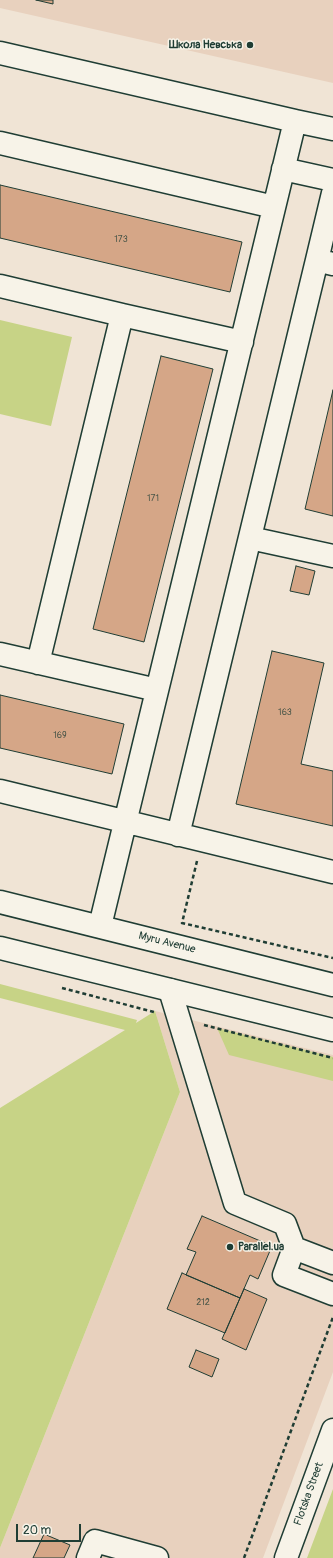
<!DOCTYPE html>
<html>
<head>
<meta charset="utf-8">
<style>
  body { margin:0 }
  #map { position:relative; width:333px; height:1558px; overflow:hidden; background:#f0e4d5; font-family:Pangolin,sans-serif }
  canvas { display:block }
  .scale { position:absolute; left:16px; top:1524px; width:65px; height:18px; box-sizing:border-box; border:2px solid #1f3d34; border-top:0; padding-left:5px; font-size:12px; line-height:14px; white-space:nowrap; color:#1f3d34; -webkit-text-stroke:3px #f7f3e8; paint-order:stroke }
</style>
</head>
<body>
<div id="map">
<canvas width="333" height="1558"></canvas>
<div class="scale">20 m</div>
</div>
<script>
const g = document.querySelector('canvas').getContext('2d');
g.lineJoin = 'round';
function fill(path, color) { g.fillStyle = color; g.fill(path, 'evenodd'); }
const toPath = rows => new Path2D(rows.map(r => 'M' + r).join(''));
function strokePath(path, color, width, dash) { g.strokeStyle = color; g.lineWidth = width; g.lineCap = dash ? 'butt' : 'round'; g.setLineDash(dash || []); g.stroke(path); }
function drawText(font, color, halo, rows, align = 'center') {
  g.font = font + ' Pangolin,sans-serif'; g.lineWidth = 3; g.setLineDash([]); g.textBaseline = 'middle'; g.strokeStyle = halo; g.fillStyle = color; for (const [text, x, y, turn = 0] of rows) {
    g.save(); g.translate(x, y); g.rotate((+turn || 0) * Math.PI / 180); g.textAlign = isNaN(turn) ? turn : align; if (halo) g.strokeText(text, 0, 0); g.fillText(text, 0, 0); g.restore();
  }
}
const built = toPath([
  [0,0,333,0,333,83,0,8],
  [155,1011,333,1055,333,1372,263,1558,0,1558,0,1548,180,1092]
]);
const green = toPath([
  [0,320,72,337,51,426,0,414],
  [0,984,137,1020,136,1023,155,1011,180,1092,0,1548,0,1108,125,1030,0,998],
  [217,1028,333,1057,333,1081,229,1055],
  [333,1489,333,1558,307,1558]
]);
const building = toPath([
  [36,0,53,0,53,4,36,0],
  [0,185,242,242,230,292,0,238,0,185],
  [161,356,213,369,144,642,93,629,161,356],
  [333,390,333,516,305,509,333,390],
  [296,566,315,571,309,595,290,591,296,566],
  [272,651,324,663,301,764,333,771,333,826,236,804,272,651],
  [0,695,124,724,112,774,0,748,0,695],
  [202,1216,272,1246,258,1279,250,1275,240,1298,186,1275,196,1252,187,1249,202,1216],
  [182,1273,240,1298,225,1333,167,1309,182,1273],
  [244,1289,267,1299,246,1350,222,1339,244,1289],
  [196,1350,219,1359,212,1377,189,1367,196,1350],
  [44,1534,70,1545,64,1558,33,1558,44,1534]
]);
const path = toPath([
  [197,861,182,923,333,958],
  [62,988,154,1012],
  [204,1025,333,1058],
  [244,1558,333,1317]
]);
const minor = toPath([
  [0,53,295,121],
  [0,143,274,207],
  [283,169,333,180],
  [317,260,333,193],
  [0,286,122,315],
  [250,538,333,556],
  [0,654,157,690],
  [38,663,122,315,242,342],
  [0,791,333,872],
  [178,835,317,260,333,264],
  [100,926,295,121,333,129],
  [170,990,235,1203,285,1224,294,1248,284,1275,333,1294],
  [294,1248,333,1263],
  [88,1558,95,1541,157,1558],
  [286,1558,333,1430]
]);
const highway = toPath([
  [0,902,333,985],
  [0,948,333,1030]
]);
const markers = [
  [250,45,4,"#1f3d34"],
  [230,1247,4,"#1f3d34"]
];
const numberNames = [
  ["173",121,240],
  ["171",153,499],
  ["163",285,713],
  ["169",60,736],
  ["212",203,1303]
];
const poiNames = [
  ["Школа Невська",242,45],
  ["Parallel.ua",238,1247,"left"]
];
const streetNames = [
  ["Myru Avenue",167,943,14],
  ["Flotska Street",309,1494,-70]
];
fill(built, '#e8d1be');
fill(green, '#c7d386');
fill(building, '#d5a687');
strokePath(building, '#1f3d34', 1);
strokePath(minor, '#1f3d34', 25);
strokePath(highway, '#1f3d34', 25);
strokePath(path, '#1f3d34', 2.5, [4, 3]);
strokePath(minor, '#f7f3e8', 22);
strokePath(highway, '#f7f3e8', 22);
for (const [x, y, r, color] of markers) { const dot = new Path2D(); dot.arc(x, y, r, 0, 2 * Math.PI); g.fillStyle = color; g.fill(dot); strokePath(dot, '#f7f3e8', 1.5); }
drawText('9px', '#4c5749', null, numberNames);
drawText('bold 11px', '#1f3d34', '#f7f3e8', poiNames, 'right');
drawText('11px', '#1f3d34', '#f7f3e8', streetNames);
</script>
</body>
</html>
